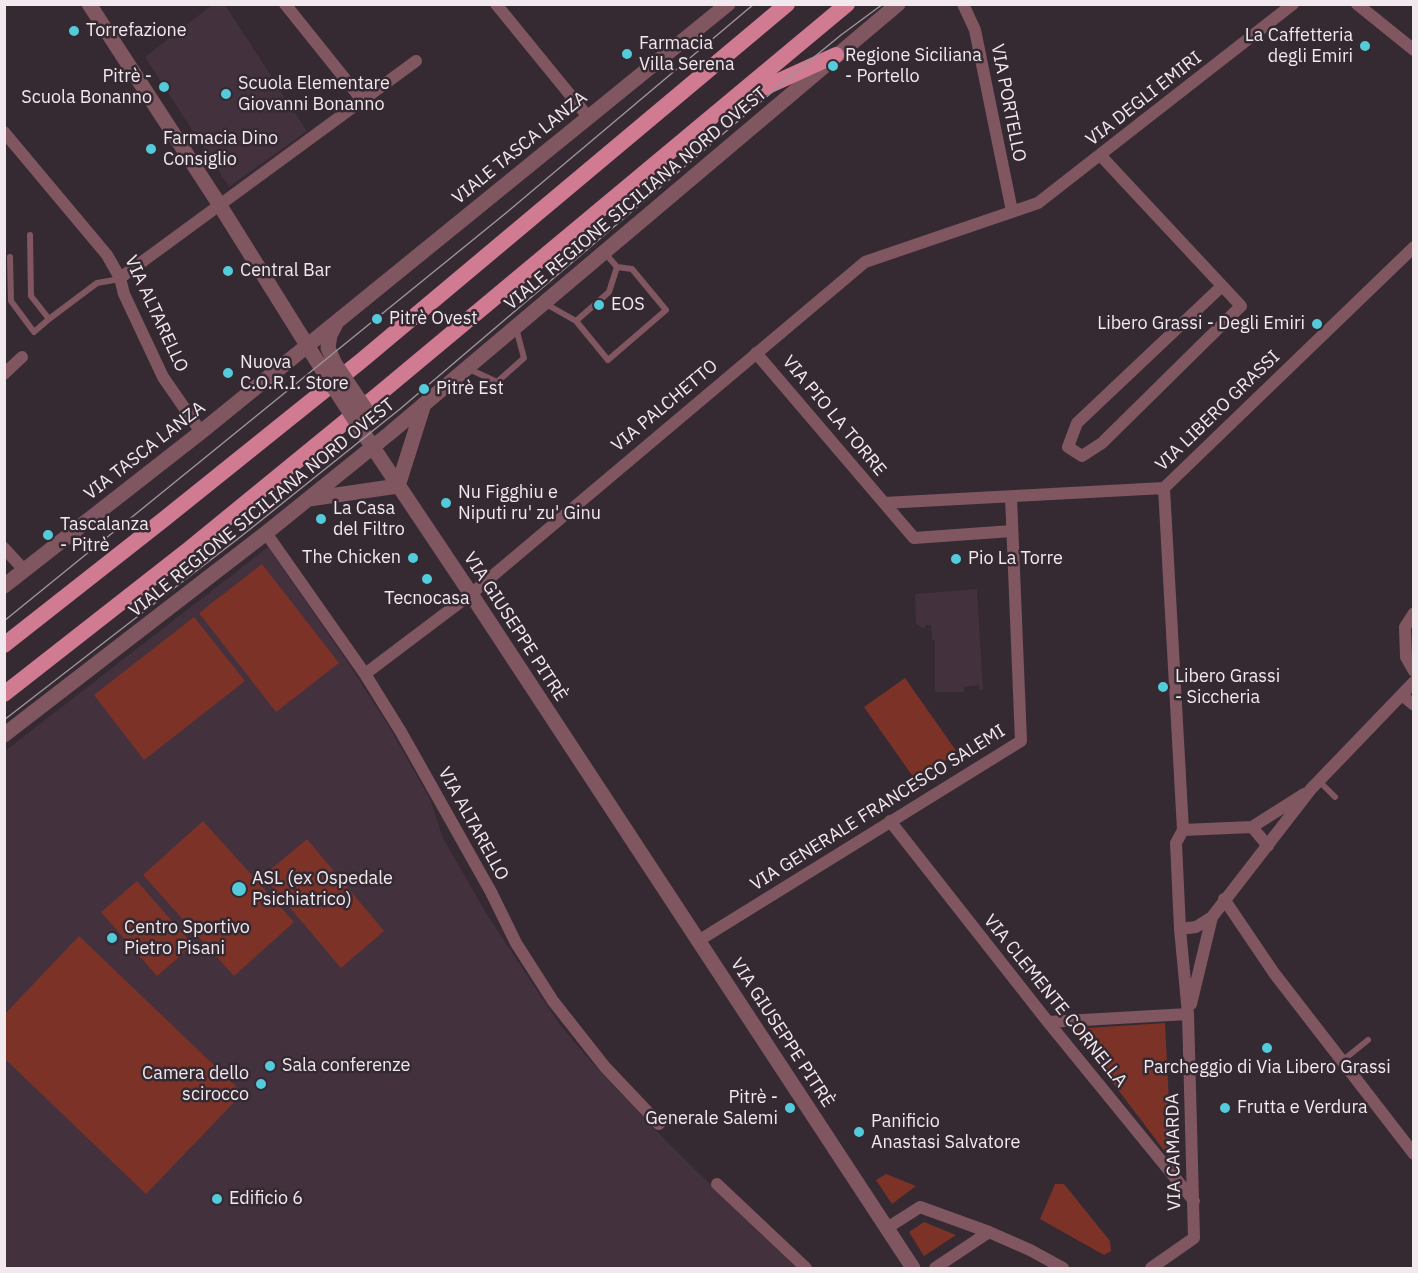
<!DOCTYPE html>
<html>
<head>
<meta charset="utf-8">
<style>
  body { margin:0 }
  #map { position:relative; width:1418px; height:1273px; overflow:hidden; background:#352932; font-family:"IBM Plex Sans",sans-serif }
  canvas { display:block }
  .frame { position:absolute; inset:0; border:6px solid #f1e9ee; pointer-events:none }
</style>
</head>
<body>
<div id="map">
<canvas width="1418" height="1273"></canvas>
<div class="frame"></div>
</div>
<script>
const g = document.querySelector('canvas').getContext('2d');
g.lineJoin = 'round';
function fill(path, color) { g.fillStyle = color; g.fill(path, 'evenodd'); }
const toPath = rows => new Path2D(rows.map(r => 'M' + r).join(''));
function strokePath(path, color, width, dash) { g.strokeStyle = color; g.lineWidth = width; g.lineCap = dash ? 'butt' : 'round'; g.setLineDash(dash || []); g.stroke(path); }
function drawText(font, color, halo, rows, align = 'center') {
  g.font = font + ' "IBM Plex Sans",sans-serif'; g.lineWidth = 5; g.setLineDash([]); g.textBaseline = 'middle'; g.strokeStyle = halo; g.fillStyle = color; for (const [text, x, y, turn = 0] of rows) {
    g.save(); g.translate(x, y); g.rotate((+turn || 0) * Math.PI / 180); g.textAlign = isNaN(turn) ? turn : align; if (halo) g.strokeText(text, 0, 0); g.fillText(text, 0, 0); g.restore();
  }
}
const built = toPath([
  [212,5,225,5,307,131,229,187,145,57],
  [268,547,347,661,388,725,430,799,443,838,486,913,560,1025,594,1065,669,1144,797,1268,5,1268,5,751],
  [977,589,983,690,980,690,979,685,964,687,964,692,935,692,935,641,932,640,931,625,926,625,924,629,916,624,915,594]
]);
const green = toPath([
  [262,564,339,663,276,712,199,613],
  [194,617,245,681,144,760,94,695],
  [905,678,957,752,916,781,864,707],
  [203,821,294,922,234,976,143,875],
  [307,839,384,931,341,968,263,876],
  [137,881,193,945,157,976,101,912],
  [79,936,243,1093,146,1194,5,1059,5,1014],
  [1165,1023,1172,1161,1072,1029],
  [886,1174,916,1186,892,1204,876,1180],
  [1055,1184,1064,1184,1110,1241,1111,1251,1104,1255,1040,1219],
  [924,1222,956,1235,924,1256,909,1232]
]);
const service = toPath([
  [30,235,31,296,49,319,97,283,120,279],
  [10,257,11,301,34,332,49,319],
  [546,304,576,321,609,292,617,267,604,252],
  [576,321,608,360,666,310,632,269,617,267],
  [469,369,497,382,524,358,516,328],
  [1319,781,1335,797],
  [1342,1061,1368,1040]
]);
const minor = toPath([
  [285,4,362,100],
  [496,4,589,118],
  [963,4,975,30,1012,211],
  [1357,4,1414,50],
  [4,132,107,255,120,278,124,294,163,377,201,432],
  [1101,156,1241,306,1102,443,1082,456,1068,447,1077,423,1222,286],
  [120,278,416,61],
  [756,353,914,538,1012,531],
  [4,374,22,357],
  [884,503,1164,488],
  [266,533,365,674,401,732,491,892,516,943,553,1001,605,1067,659,1124],
  [4,548,24,570],
  [1414,613,1405,627,1406,657,1414,671],
  [365,674,471,594,865,262,1038,203,1293,4],
  [1402,695,1414,705],
  [890,821,1048,1022,1194,1201],
  [1252,827,1268,846],
  [1183,830,1164,488,1414,247],
  [1183,830,1252,827,1304,794],
  [1224,899,1274,973,1414,1154],
  [1180,929,1196,927,1212,917,1311,789,1414,682],
  [698,941,1021,741,1011,497],
  [1191,1004,1212,917],
  [1048,1022,1188,1014],
  [717,1184,806,1268],
  [887,1228,920,1207,989,1232,1030,1250,1063,1268],
  [935,1268,989,1232],
  [1151,1268,1194,1238,1188,1014,1180,929,1176,843,1183,830]
]);
const tertiary = toPath([
  [89,4,219,204,325,374],
  [335,364,328,348,330,335,336,324],
  [360,428,471,594,913,1268],
  [398,486,424,404],
  [309,499,398,486],
  [4,586,201,432,728,4],
  [4,735,266,533,390,433,898,4]
]);
const primary = toPath([
  [746,96,836,55],
  [4,645,163,520,361,361,787,4],
  [4,694,188,550,379,394,847,4]
]);
const tram = toPath([
  [4,621,506,213,754,4],
  [4,720,244,534,400,409,791,76,841,35,883,4]
]);
const tertiaryBridge = toPath([
  [335,364,372,419],
  [325,374,360,428]
]);
const markers = [
  [74,31,6,"#53cbda"],
  [1365,46,6,"#53cbda"],
  [627,54,6,"#53cbda"],
  [833,66,6,"#53cbda"],
  [164,87,6,"#53cbda"],
  [226,94,6,"#53cbda"],
  [151,149,6,"#53cbda"],
  [228,271,6,"#53cbda"],
  [599,305,6,"#53cbda"],
  [377,319,6,"#53cbda"],
  [1317,324,6,"#53cbda"],
  [228,373,6,"#53cbda"],
  [424,389,6,"#53cbda"],
  [446,503,6,"#53cbda"],
  [321,519,6,"#53cbda"],
  [48,535,6,"#53cbda"],
  [413,558,6,"#53cbda"],
  [956,559,6,"#53cbda"],
  [427,579,6,"#53cbda"],
  [1163,687,6,"#53cbda"],
  [239,889,8,"#53cbda"],
  [112,938,6,"#53cbda"],
  [1267,1048,6,"#53cbda"],
  [270,1066,6,"#53cbda"],
  [261,1084,6,"#53cbda"],
  [790,1108,6,"#53cbda"],
  [1225,1108,6,"#53cbda"],
  [859,1132,6,"#53cbda"],
  [217,1199,6,"#53cbda"]
];
const poiNames = [
  ["Torrefazione",86,31],
  ["La Caffetteria",1353,36,"right"],
  ["degli Emiri",1353,57,"right"],
  ["Farmacia",639,44],
  ["Villa Serena",639,65],
  ["Regione Siciliana",845,56],
  ["- Portello",845,77],
  ["Pitrè -",152,77,"right"],
  ["Scuola Bonanno",152,98,"right"],
  ["Scuola Elementare",238,84],
  ["Giovanni Bonanno",238,105],
  ["Farmacia Dino",163,139],
  ["Consiglio",163,160],
  ["Central Bar",240,271],
  ["EOS",611,305],
  ["Pitrè Ovest",389,319],
  ["Libero Grassi - Degli Emiri",1305,324,"right"],
  ["Nuova",240,363],
  ["C.O.R.I. Store",240,384],
  ["Pitrè Est",436,389],
  ["Nu Figghiu e",458,493],
  ["Niputi ru' zu' Ginu",458,514],
  ["La Casa",333,509],
  ["del Filtro",333,530],
  ["Tascalanza",60,525],
  ["- Pitrè",60,546],
  ["The Chicken",401,558,"right"],
  ["Pio La Torre",968,559],
  ["Tecnocasa",427,599,"center"],
  ["Libero Grassi",1175,677],
  ["- Siccheria",1175,698],
  ["ASL (ex Ospedale",252,879],
  ["Psichiatrico)",252,900],
  ["Centro Sportivo",124,928],
  ["Pietro Pisani",124,949],
  ["Sala conferenze",282,1066],
  ["Parcheggio di Via Libero Grassi",1267,1068,"center"],
  ["Camera dello",249,1074,"right"],
  ["scirocco",249,1095,"right"],
  ["Pitrè -",778,1098,"right"],
  ["Generale Salemi",778,1119,"right"],
  ["Frutta e Verdura",1237,1108],
  ["Panificio",871,1122],
  ["Anastasi Salvatore",871,1143],
  ["Edificio 6",229,1199]
];
const streetNames = [
  ["VIA DEGLI EMIRI",1144,99,-38],
  ["VIA PORTELLO",1008,103,79],
  ["VIALE TASCA LANZA",520,148,-39],
  ["VIALE REGIONE SICILIANA NORD OVEST",636,199,-40],
  ["VIA ALTARELLO",156,314,65],
  ["VIA PALCHETTO",665,406,-40],
  ["VIA LIBERO GRASSI",1218,411,-44],
  ["VIA PIO LA TORRE",834,416,50],
  ["VIA TASCA LANZA",145,451,-38],
  ["VIALE REGIONE SICILIANA NORD OVEST",262,508,-39],
  ["VIA GIUSEPPE PITRÈ",515,627,57],
  ["VIA GENERALE FRANCESCO SALEMI",878,808,-32],
  ["VIA ALTARELLO",473,824,61],
  ["VIA CLEMENTE CORNELLA",1055,1001,51],
  ["VIA GIUSEPPE PITRÈ",782,1033,57],
  ["VIA CAMARDA",1174,1152,-91]
];
fill(built, '#43313d');
fill(green, '#7d3228');
strokePath(service, '#805660', 6);
strokePath(minor, '#805660', 12);
strokePath(tertiary, '#805660', 15);
strokePath(primary, '#d07b91', 16);
strokePath(tram, '#9c9399', 1.5);
strokePath(tertiaryBridge, '#805660', 15);
for (const [x, y, r, color] of markers) { const dot = new Path2D(); dot.arc(x, y, r, 0, 2 * Math.PI); g.fillStyle = color; g.fill(dot); strokePath(dot, '#352932', 2); }
drawText('18px', '#f1e9ee', '#352932', poiNames, 'left');
drawText('18px', '#f1e9ee', '#352932', streetNames);
</script>
</body>
</html>
